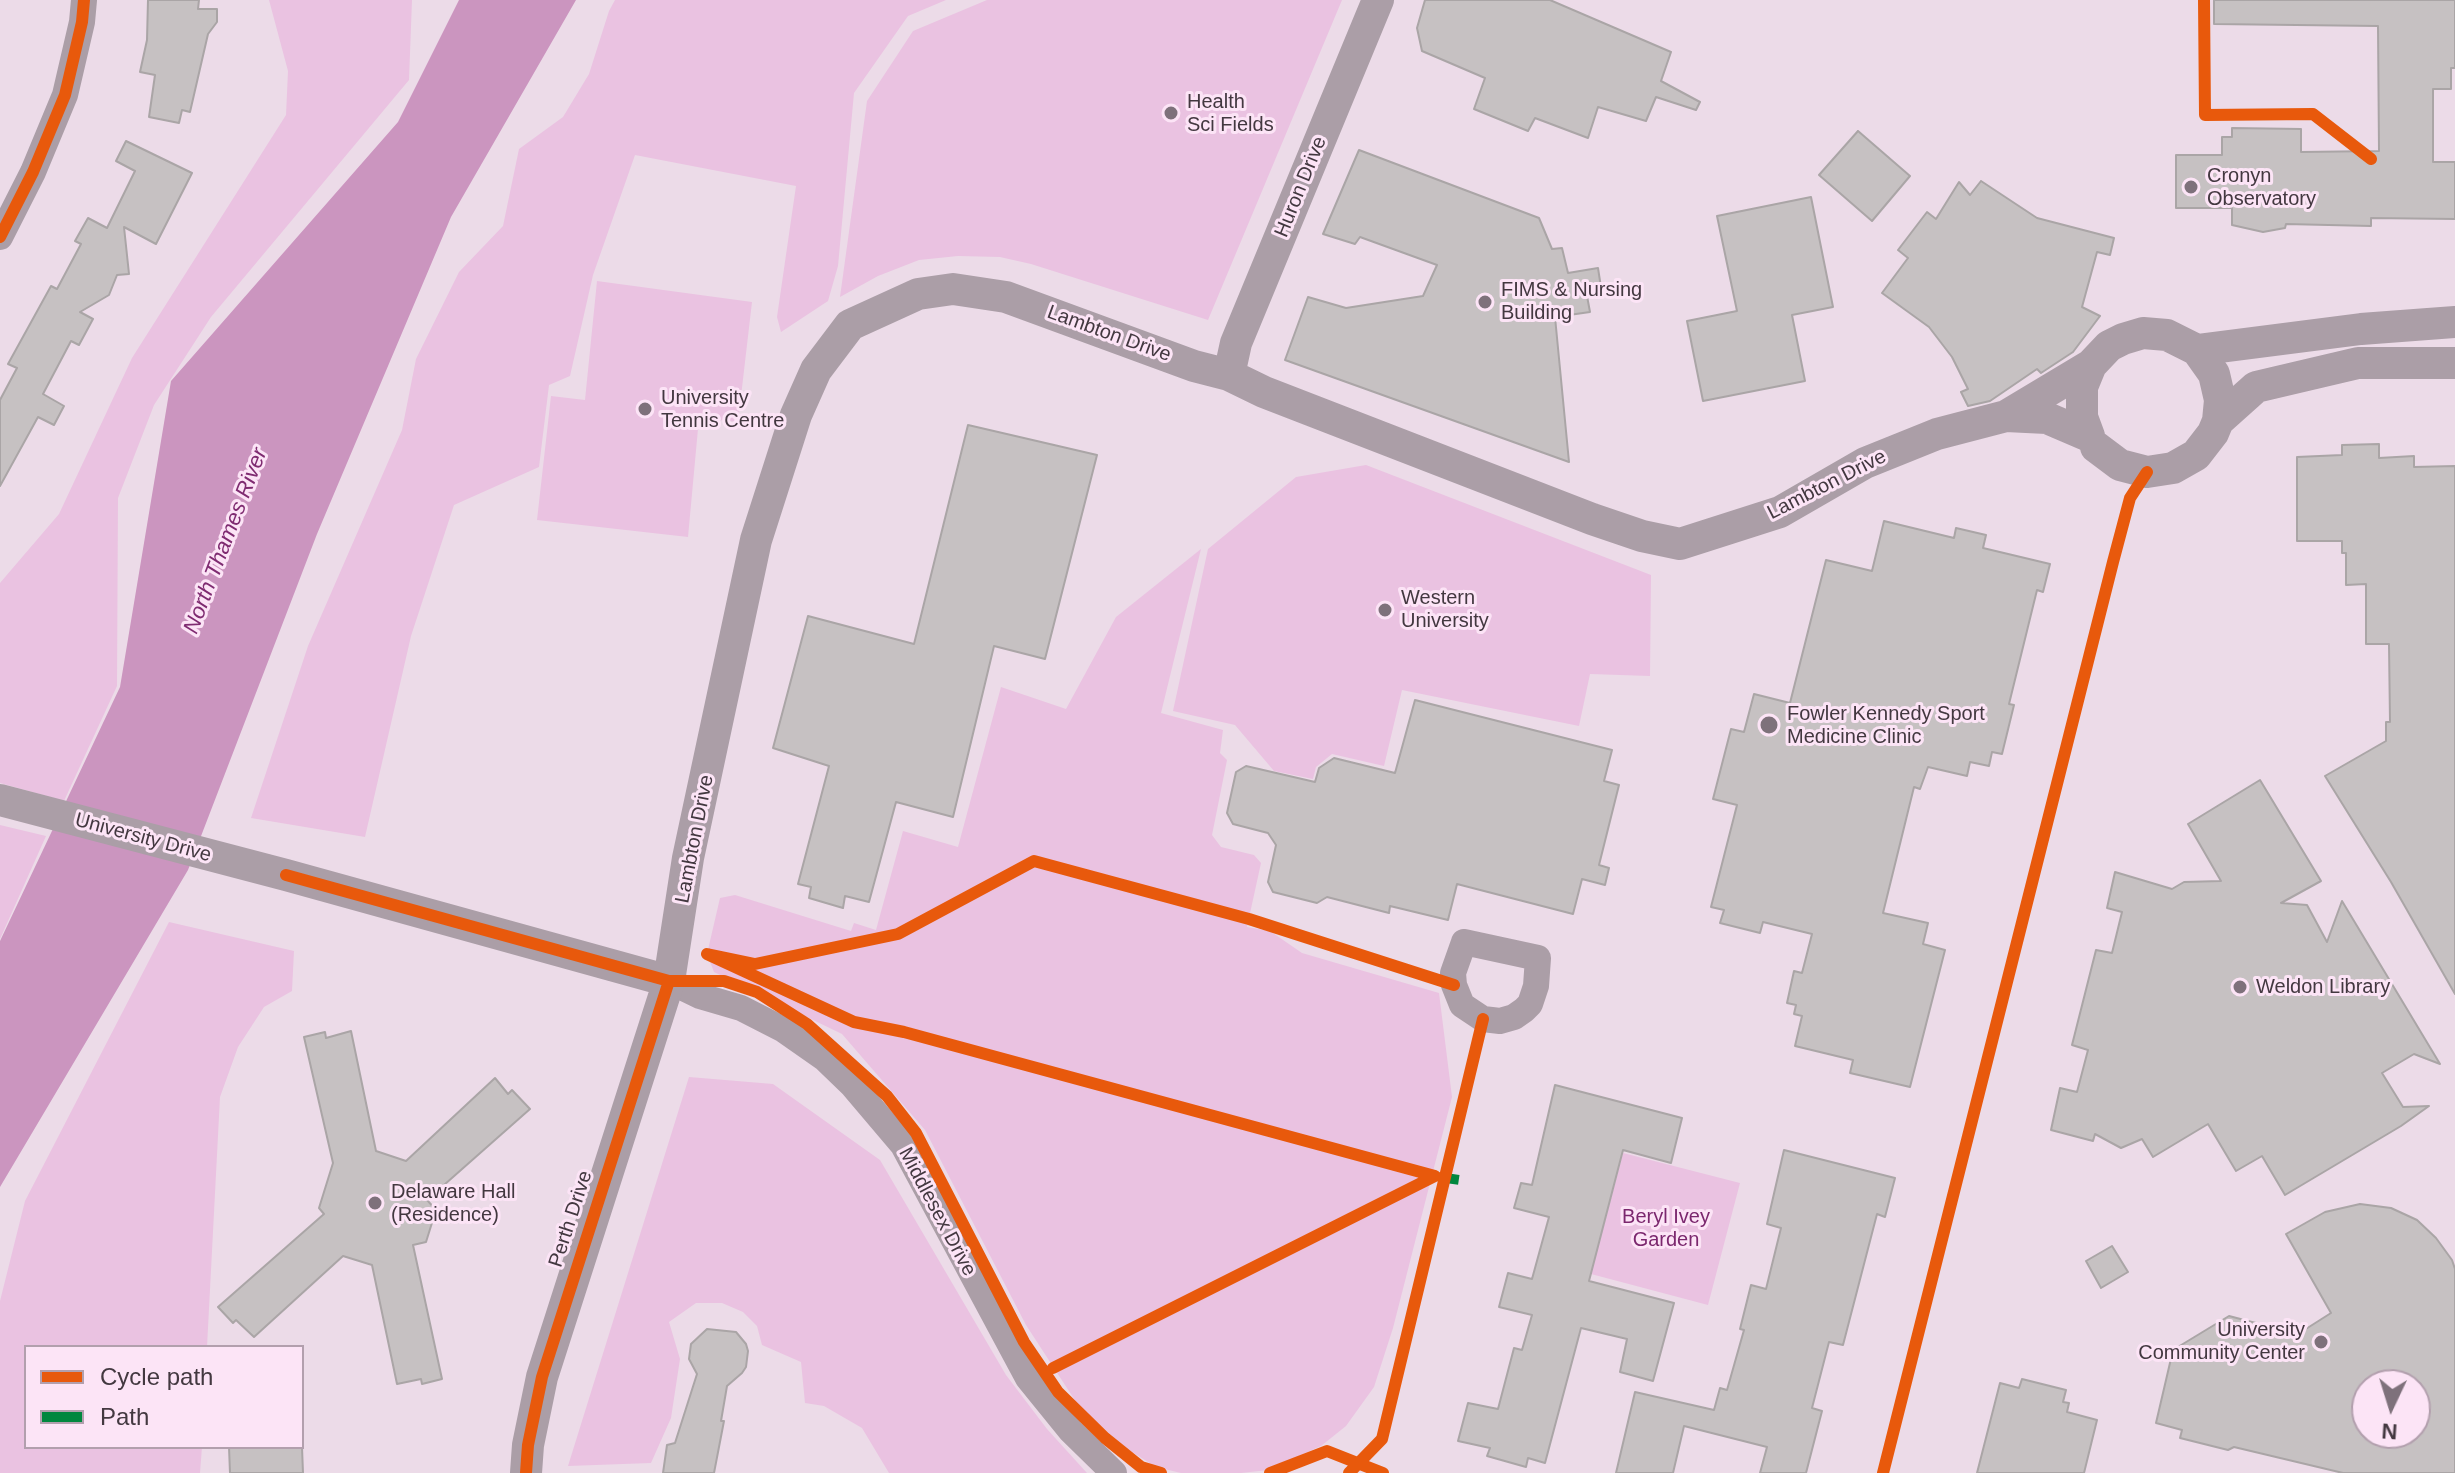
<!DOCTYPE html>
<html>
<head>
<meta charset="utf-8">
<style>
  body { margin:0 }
  #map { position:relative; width:2455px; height:1473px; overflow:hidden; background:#ecdbe8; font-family:Helvetica,sans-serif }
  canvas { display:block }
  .legend { position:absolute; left:24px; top:1345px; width:280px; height:104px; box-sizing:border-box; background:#fce4f6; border:2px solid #b29fad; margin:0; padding:10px 14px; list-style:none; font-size:24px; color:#433840 }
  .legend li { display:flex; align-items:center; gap:16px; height:40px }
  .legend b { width:40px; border:2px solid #b29fad }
  .north { position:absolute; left:2351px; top:1369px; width:80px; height:80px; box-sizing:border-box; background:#fce4f6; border:2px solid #b29fad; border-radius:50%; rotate:184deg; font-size:22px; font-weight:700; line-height:32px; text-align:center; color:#433840 }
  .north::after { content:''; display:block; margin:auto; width:28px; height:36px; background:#7e717b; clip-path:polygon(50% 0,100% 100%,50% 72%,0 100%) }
</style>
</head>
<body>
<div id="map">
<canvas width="2455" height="1473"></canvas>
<ul class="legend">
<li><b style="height:10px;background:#e8590c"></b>Cycle path</li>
<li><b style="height:10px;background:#00873e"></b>Path</li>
</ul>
<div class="north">N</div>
</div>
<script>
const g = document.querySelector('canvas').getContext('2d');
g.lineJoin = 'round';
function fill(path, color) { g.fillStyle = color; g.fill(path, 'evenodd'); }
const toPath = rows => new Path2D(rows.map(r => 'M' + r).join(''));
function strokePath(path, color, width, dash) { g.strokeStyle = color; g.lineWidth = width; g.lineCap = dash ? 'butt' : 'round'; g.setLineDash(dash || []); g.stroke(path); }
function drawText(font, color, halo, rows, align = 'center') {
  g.font = font + ' Helvetica,sans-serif'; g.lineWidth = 6; g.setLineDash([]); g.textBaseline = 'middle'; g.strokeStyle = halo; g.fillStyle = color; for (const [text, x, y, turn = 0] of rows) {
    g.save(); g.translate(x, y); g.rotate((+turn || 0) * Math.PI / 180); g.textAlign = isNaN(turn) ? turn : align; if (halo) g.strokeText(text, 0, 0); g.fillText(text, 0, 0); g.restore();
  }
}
const green = toPath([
  [269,0,412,0,409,80,211,317,154,405,118,498,117,686,64,801,0,783,0,583,59,514,132,358,286,115,288,71],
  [615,0,946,0,908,16,854,93,838,266,828,301,781,332,777,317,796,186,635,155,593,275,570,376,549,385,539,467,454,505,411,636,365,837,251,818,308,646,402,430,416,359,459,272,503,226,519,149,563,117,589,74,609,11],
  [987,0,1342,0,1208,320,1031,264,1000,257,958,256,919,260,878,276,840,297,867,101,913,31],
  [597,281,752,302,738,422,699,418,688,537,537,520,551,396,585,400],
  [1366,465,1651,575,1650,676,1590,674,1579,726,1402,690,1384,766,1332,754,1316,767,1313,779,1274,771,1235,725,1173,711,1208,549,1296,477],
  [1201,549,1161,713,1223,730,1220,753,1227,760,1212,835,1221,847,1254,855,1261,863,1247,927,1270,931,1302,953,1439,993,1452,1097,1393,1328,1374,1387,1346,1426,1321,1446,1268,1470,1241,1473,1181,1473,1156,1467,1124,1447,1078,1405,1026,1325,925,1130,842,1034,714,972,707,954,720,898,735,895,851,931,854,923,876,930,903,831,958,847,1001,687,1066,709,1116,617],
  [0,825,46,836,0,939],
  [169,922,294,951,292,991,264,1007,238,1047,220,1097,207,1347,26,1347,26,1447,202,1447,200,1473,0,1473,0,1301,25,1201],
  [689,1077,773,1084,880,1160,1006,1375,1047,1429,1087,1473,889,1473,862,1428,824,1406,805,1403,801,1362,762,1345,757,1326,743,1312,722,1303,696,1303,669,1322,680,1359,671,1418,651,1463,568,1466],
  [1623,1153,1740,1183,1708,1305,1591,1274]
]);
const water = toPath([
  [459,0,576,0,451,217,317,534,188,870,0,1187,0,941,120,687,171,381,398,122]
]);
const building = toPath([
  [148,0,199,0,198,9,217,9,217,22,208,34,190,112,182,110,179,123,149,117,155,75,140,72,147,40,148,0],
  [1425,0,1550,0,1671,52,1661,81,1700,102,1696,110,1656,97,1646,121,1598,107,1588,138,1535,118,1528,131,1474,109,1485,78,1422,51,1417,28,1425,0],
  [2214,0,2455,0,2455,68,2451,68,2451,89,2433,89,2433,162,2455,162,2455,219,2371,218,2371,226,2286,224,2285,228,2263,232,2232,225,2232,208,2176,208,2176,155,2222,155,2222,137,2232,137,2232,128,2301,129,2301,152,2379,151,2378,26,2214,24,2214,0],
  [1858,131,1910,176,1872,221,1819,175,1858,131],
  [126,141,192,173,156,244,124,227,129,274,117,275,109,295,80,312,93,319,79,345,71,341,43,394,64,406,54,425,38,417,0,486,0,400,17,368,8,364,51,286,57,289,81,244,75,241,88,218,107,228,135,171,116,161,126,141],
  [1359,150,1539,218,1552,249,1562,248,1568,273,1598,268,1602,294,1587,296,1590,312,1555,317,1569,462,1285,360,1308,297,1346,308,1423,296,1437,265,1360,237,1355,244,1323,234,1359,150],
  [1981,181,2037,218,2114,238,2110,255,2097,252,2082,307,2100,316,2073,352,2041,373,2037,369,1990,401,1968,406,1961,392,1968,389,1952,357,1929,327,1882,293,1908,258,1898,250,1927,212,1936,219,1959,182,1970,195,1981,181],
  [1811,197,1833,307,1792,315,1805,381,1703,401,1687,321,1737,311,1717,216,1811,197],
  [968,425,1097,455,1045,659,994,646,953,817,896,802,869,902,845,896,843,908,809,898,811,887,798,884,829,766,773,748,808,616,914,644,968,425],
  [2379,444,2379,458,2414,456,2414,467,2455,466,2455,994,2391,882,2325,776,2386,741,2386,722,2390,722,2389,644,2366,644,2366,584,2346,585,2346,553,2342,553,2342,541,2297,541,2297,457,2342,455,2342,445,2379,444],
  [1884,521,1954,538,1956,528,1986,535,1983,548,2050,564,2043,592,2037,590,2009,704,2014,705,2002,754,1992,752,1989,766,1970,762,1967,776,1928,767,1920,789,1914,787,1883,913,1928,923,1923,944,1945,950,1910,1087,1850,1073,1853,1060,1795,1046,1802,1016,1794,1014,1796,1005,1787,1003,1794,971,1802,973,1812,934,1763,922,1760,933,1720,923,1724,910,1711,907,1737,805,1713,799,1731,729,1744,732,1754,694,1790,703,1826,560,1872,571,1884,521],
  [1415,700,1612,750,1604,781,1619,785,1599,865,1609,868,1605,885,1582,879,1573,914,1457,884,1448,920,1390,906,1389,913,1327,897,1317,903,1273,892,1268,882,1276,845,1268,833,1233,824,1227,813,1236,772,1246,766,1315,782,1319,768,1334,758,1395,773,1415,700],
  [2260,780,2321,881,2281,903,2307,905,2327,942,2342,901,2440,1064,2414,1054,2382,1073,2403,1107,2429,1106,2401,1126,2285,1195,2262,1156,2236,1171,2208,1124,2153,1157,2142,1139,2121,1148,2095,1134,2093,1141,2051,1130,2060,1088,2077,1092,2088,1050,2072,1045,2096,950,2112,953,2122,912,2107,908,2115,872,2172,889,2184,882,2221,881,2188,824,2260,780],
  [351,1031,376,1151,406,1161,495,1078,508,1094,512,1090,530,1109,427,1200,436,1210,426,1242,413,1245,442,1379,422,1384,421,1379,397,1384,372,1265,343,1256,254,1337,236,1320,233,1323,218,1307,324,1214,319,1208,333,1163,304,1037,325,1032,326,1038,351,1031],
  [1555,1085,1682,1118,1671,1163,1623,1150,1589,1281,1674,1303,1653,1381,1620,1372,1627,1339,1581,1328,1545,1463,1528,1458,1526,1467,1487,1456,1490,1448,1458,1441,1468,1403,1498,1409,1514,1348,1522,1350,1532,1315,1499,1307,1508,1273,1532,1279,1549,1217,1514,1208,1521,1183,1532,1185,1555,1085],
  [1784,1150,1895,1178,1885,1217,1877,1214,1843,1345,1829,1342,1812,1408,1822,1411,1806,1473,1760,1473,1767,1447,1684,1426,1673,1473,1616,1473,1635,1392,1714,1410,1720,1388,1727,1390,1744,1330,1740,1329,1751,1285,1766,1289,1781,1228,1767,1224,1784,1150],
  [2360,1204,2391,1208,2417,1220,2436,1238,2452,1260,2455,1269,2455,1473,2343,1473,2234,1447,2228,1450,2180,1438,2182,1430,2156,1423,2173,1350,2229,1316,2298,1334,2331,1313,2286,1234,2325,1212,2360,1204],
  [2367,1385,2415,1385,2415,1433,2367,1433,2367,1385],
  [2112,1246,2128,1272,2101,1288,2086,1261,2112,1246],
  [707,1329,736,1332,746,1344,748,1351,746,1367,742,1373,727,1386,721,1421,724,1421,714,1473,663,1473,667,1445,675,1443,697,1374,689,1359,691,1344,707,1329],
  [2022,1379,2066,1390,2063,1402,2069,1403,2067,1412,2097,1420,2084,1473,1977,1473,2000,1383,2019,1388,2022,1379],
  [229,1447,302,1447,303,1473,230,1473,229,1447]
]);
const minor = toPath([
  [0,237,33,172,65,95,82,22,84,0],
  [1464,942,1538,958,1536,986,1530,1004,1524,1010,1514,1017,1500,1021,1483,1019,1462,1005,1454,985,1453,973,1464,942],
  [669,981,700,996,741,1008,784,1030,824,1058,853,1086,903,1145,1028,1378,1071,1431,1114,1473]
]);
const tertiary = toPath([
  [2197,350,2361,329,2455,322],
  [1229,375,1236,343,1378,0],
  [2006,416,2091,365],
  [2218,421,2256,387,2358,363,2455,363],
  [2089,436,2082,417,2082,387,2091,365,2109,346,2123,339,2143,333,2167,335,2197,350,2214,374,2220,400,2218,421,2213,433,2196,455,2173,468,2147,472,2120,465,2096,447],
  [0,800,286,875,669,981],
  [526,1473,528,1445,542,1377,669,981,688,858,756,540,796,415,816,370,850,325,918,294,953,289,1006,297,1194,366,1229,375,1264,392,1592,519,1642,536,1680,544,1780,512,1865,463,1937,434,2006,416,2047,418,2089,436]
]);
const quiet = toPath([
  [1439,1177,1467,1181]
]);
const cycleway = toPath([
  [2204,0,2205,115,2313,114,2371,159],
  [0,237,33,172,65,95,82,22,84,0],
  [286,875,669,981,724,981,757,992,807,1024,887,1096,916,1133,1024,1342,1058,1392,1105,1438,1141,1467,1161,1473],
  [1053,1368,1435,1176,904,1032,854,1022,707,954,755,964,898,934,1034,861,1249,919,1454,985],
  [526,1473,528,1445,542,1377,669,981],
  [1270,1473,1327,1451,1383,1473],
  [1349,1473,1382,1439,1483,1019],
  [1883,1473,2113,562,2130,498,2147,472]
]);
const markers = [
  [1171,113,8,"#7e717b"],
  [2191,187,8,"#7e717b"],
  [1485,302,8,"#7e717b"],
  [645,409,8,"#7e717b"],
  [1385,610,8,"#7e717b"],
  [1769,725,10,"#7e717b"],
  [2240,987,8,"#7e717b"],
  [375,1203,8,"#7e717b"],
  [2321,1342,8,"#7e717b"]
];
const poiNames = [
  ["Health",1187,102],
  ["Sci Fields",1187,125],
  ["Cronyn",2207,176],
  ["Observatory",2207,199],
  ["FIMS & Nursing",1501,290],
  ["Building",1501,313],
  ["University",661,398],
  ["Tennis Centre",661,421],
  ["Western",1401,598],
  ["University",1401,621],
  ["Fowler Kennedy Sport",1787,714],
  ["Medicine Clinic",1787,737],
  ["Weldon Library",2256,987],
  ["Delaware Hall",391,1192],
  ["(Residence)",391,1215],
  ["University",2305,1330,"right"],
  ["Community Center",2305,1353,"right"]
];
const streetNames = [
  ["Huron Drive",1301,187,-68],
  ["Lambton Drive",1109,334,20],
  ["Lambton Drive",1827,485,-27],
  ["University Drive",143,838,15],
  ["Lambton Drive",695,839,-79],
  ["Middlesex Drive",937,1212,62],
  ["Perth Drive",571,1219,-72]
];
const parkNames = [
  ["Beryl Ivey",1666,1217],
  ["Garden",1666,1240]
];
const waterNames = [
  ["North Thames River",226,541,-69]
];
fill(green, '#eac2e1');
fill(water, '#cb95bf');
fill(building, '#c6c1c2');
strokePath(building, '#aaa5a6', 2);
strokePath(minor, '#ab9ea7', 26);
strokePath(tertiary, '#ab9ea7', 32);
strokePath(quiet, '#00873e', 10, [20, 10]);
strokePath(cycleway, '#e8590c', 12);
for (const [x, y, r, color] of markers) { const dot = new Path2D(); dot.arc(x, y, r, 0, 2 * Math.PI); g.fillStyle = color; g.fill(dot); strokePath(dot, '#fce4f6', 3); }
drawText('20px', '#433840', '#fce4f6', poiNames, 'left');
drawText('20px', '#433840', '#fce4f6', streetNames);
drawText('20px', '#7b276e', '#fce4f6', parkNames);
drawText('italic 22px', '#7f2b71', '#fce4f6', waterNames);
</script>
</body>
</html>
